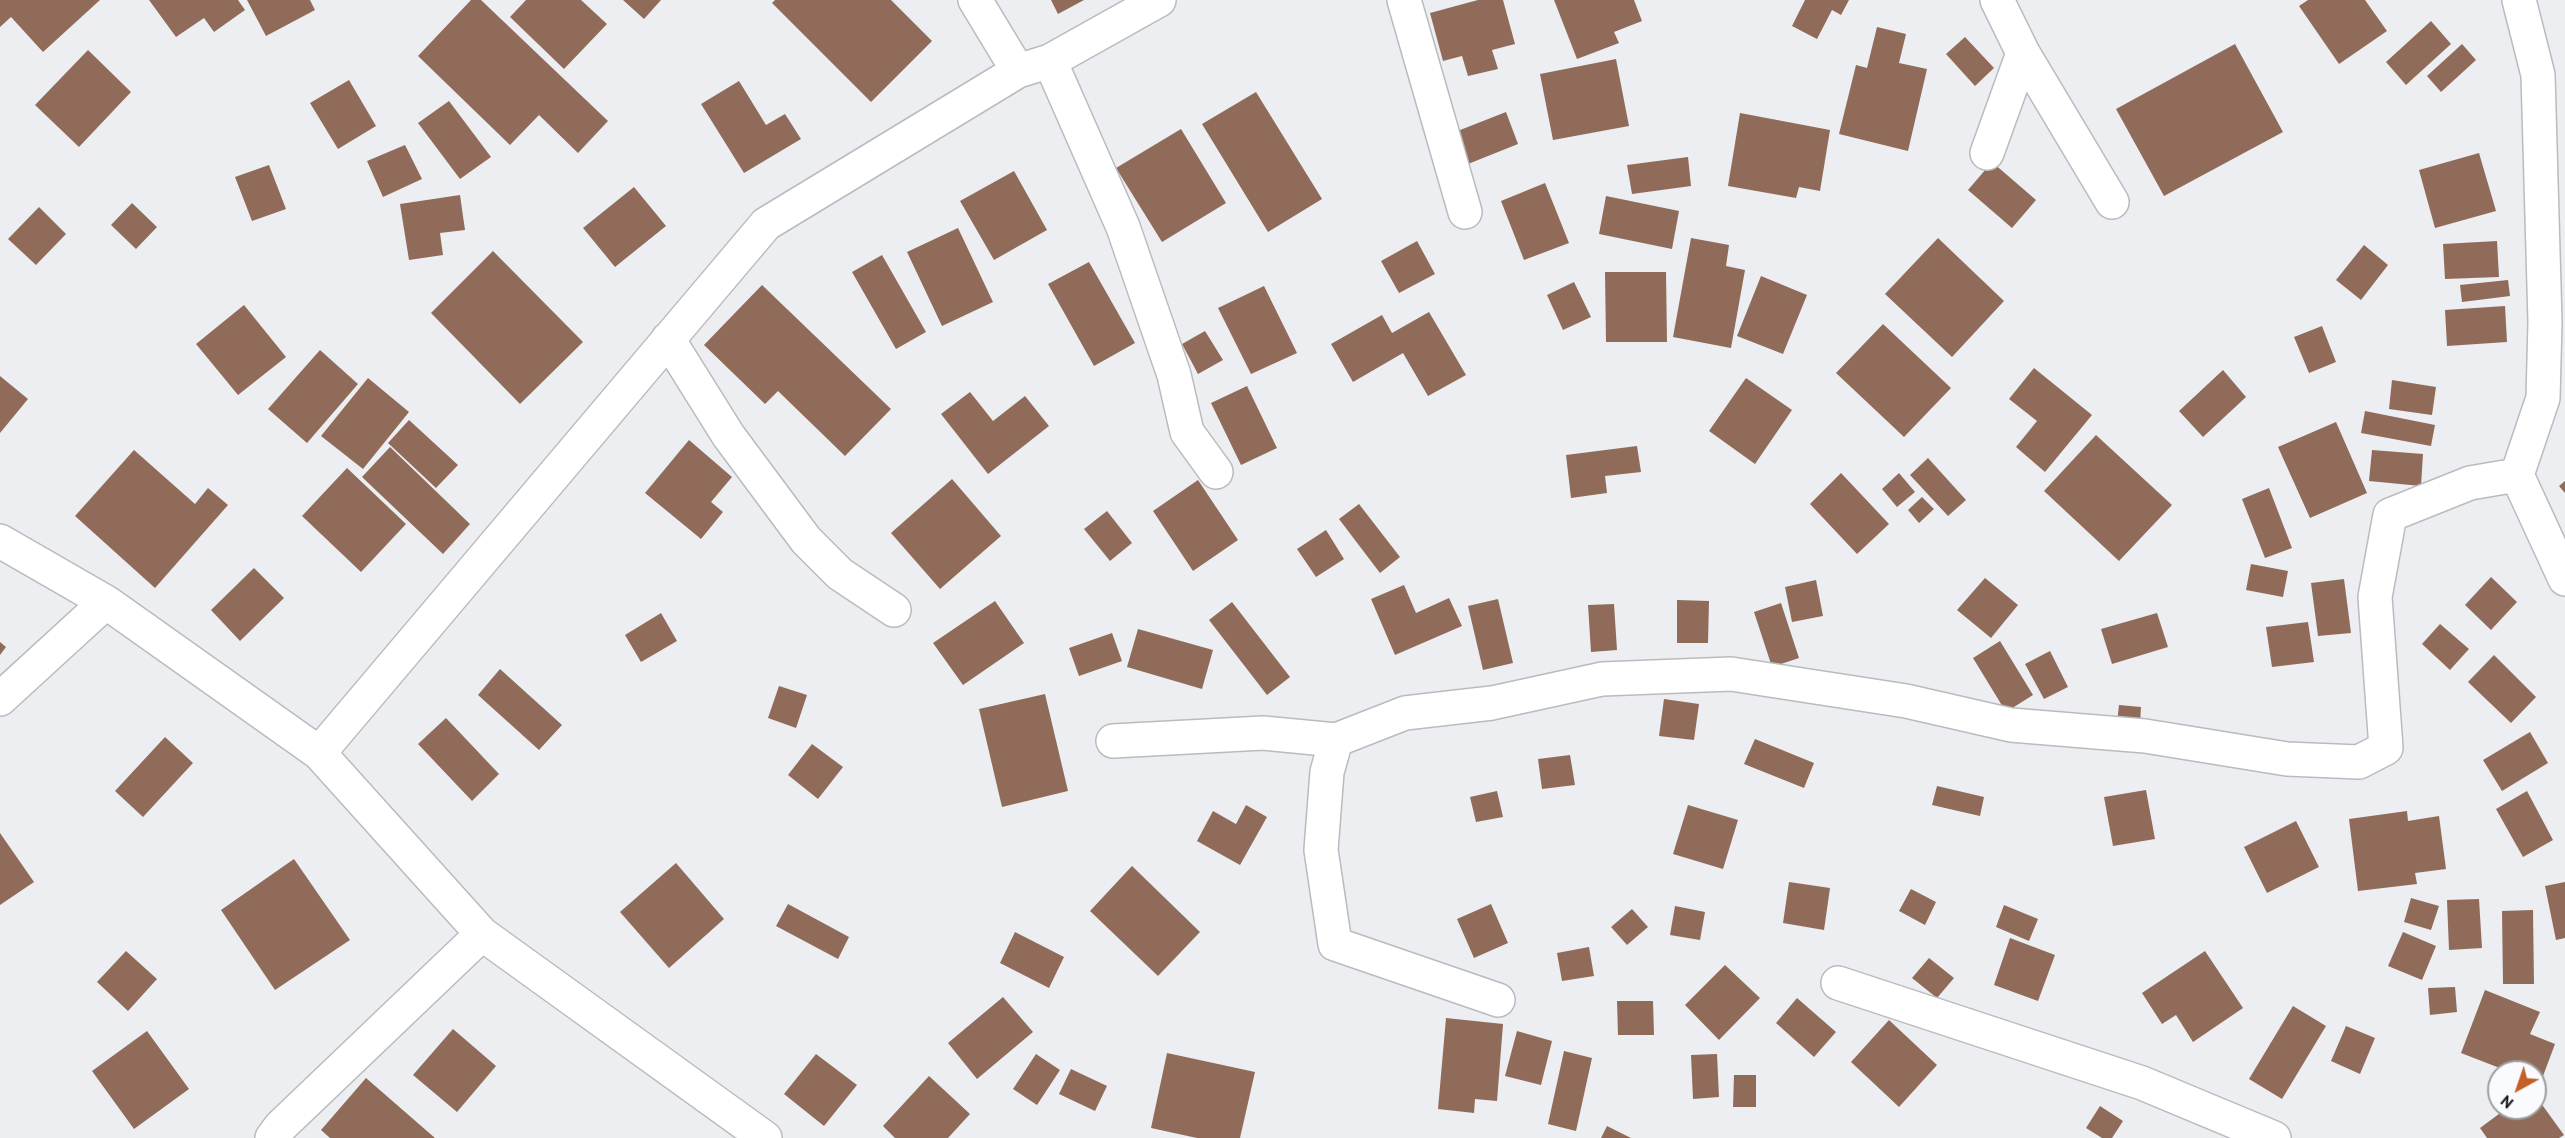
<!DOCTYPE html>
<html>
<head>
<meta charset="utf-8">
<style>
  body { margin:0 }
  #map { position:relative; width:2565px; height:1138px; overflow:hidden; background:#eceef1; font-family:"PT Sans",sans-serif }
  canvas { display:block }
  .north { position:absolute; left:2487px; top:1060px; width:60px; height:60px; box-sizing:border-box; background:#f9fbfe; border:2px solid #9d9fa1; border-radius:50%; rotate:220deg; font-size:16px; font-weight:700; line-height:24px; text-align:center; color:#131415 }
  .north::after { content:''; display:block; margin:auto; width:21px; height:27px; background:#c35f28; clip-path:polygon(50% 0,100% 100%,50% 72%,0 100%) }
</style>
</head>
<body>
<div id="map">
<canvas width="2565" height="1138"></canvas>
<div class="north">N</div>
</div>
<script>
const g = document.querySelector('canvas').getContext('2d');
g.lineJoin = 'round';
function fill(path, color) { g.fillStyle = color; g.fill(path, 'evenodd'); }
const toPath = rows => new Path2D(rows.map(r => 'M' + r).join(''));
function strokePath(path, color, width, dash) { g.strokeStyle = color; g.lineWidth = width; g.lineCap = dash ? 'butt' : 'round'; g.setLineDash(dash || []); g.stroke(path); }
const building = toPath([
  [0,0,100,0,43,52,11,17,0,27],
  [149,0,238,0,245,10,214,32,204,18,176,37],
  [247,0,310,0,315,10,266,36],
  [471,0,481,0,608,121,578,153,539,115,510,145,418,56],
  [526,0,581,0,607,24,564,69,510,17],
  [623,0,661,0,644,19],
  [775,0,891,0,932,41,871,102,772,3],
  [1051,0,1084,0,1058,14],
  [1478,0,1503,0,1515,44,1492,50,1498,69,1468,76,1462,56,1443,61,1430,13],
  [1554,0,1634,0,1642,21,1614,32,1619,43,1577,59],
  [1805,0,1849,0,1841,15,1832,10,1817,39,1792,26],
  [2308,0,2365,0,2387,31,2339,64,2299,6],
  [2431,21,2451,44,2406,85,2386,62],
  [1877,27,1906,34,1899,63,1927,69,1908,151,1839,134,1856,65,1867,68],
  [1965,37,1994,68,1975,86,1946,54],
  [2235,44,2283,132,2164,196,2116,109],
  [2462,44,2476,60,2441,92,2427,76],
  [88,50,131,92,79,147,35,105],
  [1616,59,1629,126,1553,140,1540,74],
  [349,80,376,126,338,149,310,103],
  [739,81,766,125,785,114,801,139,744,173,701,104],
  [1256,92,1322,199,1268,232,1202,124],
  [449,101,491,157,460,179,418,123],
  [1506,112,1518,144,1468,164,1455,132],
  [1740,113,1830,130,1820,191,1799,187,1796,198,1728,186],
  [1181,129,1226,203,1162,242,1116,168],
  [405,145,422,179,383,197,367,161],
  [2479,153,2496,211,2435,228,2419,170],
  [1688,157,1691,186,1632,194,1627,165],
  [1992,162,2036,200,2012,228,1968,190],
  [269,165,286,209,252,221,235,177],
  [1014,171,1047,230,994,260,960,201],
  [1545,183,1569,243,1524,260,1501,201],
  [634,187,666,226,615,267,583,228],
  [460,195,465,230,440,233,443,255,409,260,400,204],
  [1606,196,1679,211,1672,249,1599,234],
  [132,203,157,227,136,249,111,225],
  [39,207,66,234,36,265,8,239],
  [958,228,993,302,942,326,907,252],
  [1691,238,1729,245,1726,266,1745,270,1731,348,1673,337],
  [1938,238,2004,301,1952,357,1885,294],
  [1417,241,1435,274,1399,293,1381,261],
  [2497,241,2499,277,2445,279,2443,244],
  [2364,245,2388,265,2361,300,2336,280],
  [493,251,583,342,520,404,431,313],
  [882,255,926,332,896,349,852,272],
  [1089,262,1135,343,1094,366,1048,284],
  [1605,272,1666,272,1667,342,1606,342],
  [1761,276,1807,295,1783,354,1737,336],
  [2508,280,2510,296,2462,302,2460,285],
  [1574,282,1591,317,1563,330,1547,295],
  [762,285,891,409,845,456,778,391,765,404,704,345],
  [1264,286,1297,353,1251,374,1218,308],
  [244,305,286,357,238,395,196,344],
  [2505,306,2507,342,2447,346,2445,310],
  [1429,312,1466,375,1428,396,1403,353,1353,382,1331,344,1382,315,1392,333],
  [1883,324,1951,388,1904,437,1836,373],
  [2322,326,2336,362,2309,373,2294,337],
  [1205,331,1223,360,1198,374,1182,344],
  [320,350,358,384,307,443,268,409],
  [2034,368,2092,415,2045,472,2016,447,2037,421,2009,399],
  [2223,370,2246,397,2203,437,2179,411],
  [0,376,28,399,0,433],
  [368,378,409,412,363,469,321,436],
  [1746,378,1792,410,1755,464,1709,431],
  [2392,380,2436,387,2432,415,2389,409],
  [1247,386,1277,448,1241,465,1211,403],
  [970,392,993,421,1025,396,1049,426,988,474,941,414],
  [2365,411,2435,425,2431,446,2361,433],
  [409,420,458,465,436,488,388,443],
  [2336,422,2367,493,2310,518,2278,447],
  [2096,435,2172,505,2119,561,2044,491],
  [689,440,732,477,711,502,723,512,701,539,645,493],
  [1637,446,1641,472,1605,476,1607,493,1571,498,1566,455],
  [390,447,470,524,443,554,362,477],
  [134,450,195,504,208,488,228,505,155,588,75,516],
  [2372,450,2423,454,2421,486,2369,481],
  [1928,458,1966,500,1948,516,1910,475],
  [347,468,406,524,361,572,302,516],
  [1841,473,1889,524,1857,554,1810,504],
  [1899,473,1915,492,1897,507,1882,489],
  [952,479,1001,536,940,589,891,533],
  [1198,480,1238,540,1193,571,1153,511],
  [2565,481,2565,493,2559,486],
  [2269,488,2292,548,2265,558,2242,499],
  [1922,497,1934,509,1919,523,1908,510],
  [1359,504,1400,557,1380,573,1339,519],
  [1107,511,1132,543,1110,561,1084,529],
  [1326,530,1344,559,1316,577,1297,549],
  [2251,564,2288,571,2283,597,2246,590],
  [254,568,284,598,240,641,211,610],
  [2491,577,2517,602,2491,630,2465,605],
  [1985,578,2018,605,1991,638,1957,610],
  [2344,579,2351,633,2318,636,2311,583],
  [1816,580,1823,616,1792,622,1785,587],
  [1404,585,1416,613,1449,598,1462,626,1395,655,1371,599],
  [1498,599,1513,663,1483,670,1468,606],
  [1677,600,1709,601,1708,643,1677,643],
  [995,601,1024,643,963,685,933,643],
  [1232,602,1290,677,1267,695,1209,620],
  [1781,603,1799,658,1772,667,1754,612],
  [1614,604,1617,650,1591,652,1588,605],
  [661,613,677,641,641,662,625,635],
  [2157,613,2168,647,2112,664,2101,629],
  [2308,622,2314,662,2272,667,2266,627],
  [2440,624,2469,649,2450,670,2422,644],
  [1138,629,1213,650,1202,689,1127,667],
  [1112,633,1122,661,1079,676,1069,648],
  [2000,641,2033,695,2006,712,1973,658],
  [0,642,6,647,0,655],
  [2050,651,2068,687,2044,699,2025,664],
  [2494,655,2536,697,2511,723,2468,682],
  [500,669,562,725,539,750,478,695],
  [779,686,807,695,796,728,768,718],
  [1045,694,1068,791,1002,807,979,709],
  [1664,699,1699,704,1694,740,1659,736],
  [2119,705,2141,707,2140,725,2117,723],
  [446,718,499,774,472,801,418,744],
  [2530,732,2548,763,2502,791,2483,760],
  [165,737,193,763,143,817,115,791],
  [1755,739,1814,763,1804,788,1744,764],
  [812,744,843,767,818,799,788,775],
  [1570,755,1575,785,1542,789,1538,759],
  [1937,786,1984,797,1980,816,1932,805],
  [2146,790,2155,839,2113,846,2104,797],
  [1497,791,1503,817,1476,822,1470,797],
  [2527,791,2553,840,2523,857,2496,809],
  [1246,805,1267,817,1240,865,1197,841,1213,811,1236,824],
  [1688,805,1738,820,1723,869,1673,854],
  [2407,811,2408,821,2439,816,2446,869,2415,873,2417,884,2358,891,2349,819],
  [2296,821,2319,867,2267,893,2244,847],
  [0,833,34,882,0,905],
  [294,859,350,940,275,990,221,910],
  [676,863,724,919,669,968,620,912],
  [1132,866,1200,932,1158,976,1090,911],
  [1789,882,1830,888,1824,930,1783,923],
  [2565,882,2565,938,2556,940,2545,886],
  [1911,889,1936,902,1925,925,1899,911],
  [2411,898,2439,906,2431,930,2404,922],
  [2479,899,2482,948,2449,950,2447,900],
  [788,904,849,937,838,959,776,926],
  [1491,904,1508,943,1474,958,1457,919],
  [2004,905,2038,919,2029,941,1996,927],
  [1675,906,1705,912,1700,940,1670,935],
  [1632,909,1648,927,1627,945,1611,927],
  [2533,910,2534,984,2503,984,2502,911],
  [1015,932,1064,957,1049,988,1000,963],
  [2403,932,2436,946,2422,980,2388,966],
  [2010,938,2055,955,2038,1001,1994,985],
  [1589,947,1594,976,1562,981,1557,953],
  [126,951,157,979,128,1011,97,982],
  [2205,951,2243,1008,2193,1042,2176,1015,2162,1024,2142,993],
  [1929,958,1954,978,1937,998,1912,978],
  [1725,965,1760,998,1719,1040,1685,1005],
  [2455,987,2457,1012,2430,1015,2428,988],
  [2485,990,2540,1012,2530,1034,2555,1044,2540,1084,2535,1082,2535,1072,2510,1072,2461,1053],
  [1003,997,1033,1032,977,1079,948,1043],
  [1797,998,1836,1032,1814,1057,1776,1023],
  [1617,1001,1653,1001,1654,1035,1618,1035],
  [2293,1006,2326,1026,2282,1099,2249,1079],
  [1446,1018,1503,1024,1497,1101,1475,1099,1474,1113,1438,1109],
  [1889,1020,1937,1065,1899,1107,1851,1062],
  [2346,1026,2375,1038,2360,1074,2331,1061],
  [453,1029,496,1066,457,1112,413,1075],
  [147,1031,189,1089,134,1129,92,1071],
  [1517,1031,1552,1041,1541,1085,1505,1076],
  [1564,1051,1592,1058,1576,1131,1548,1124],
  [1167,1053,1255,1072,1240,1138,1197,1138,1151,1128],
  [816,1054,857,1085,824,1126,784,1094],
  [1036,1054,1060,1070,1037,1105,1013,1089],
  [1717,1054,1719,1097,1693,1099,1691,1055],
  [1071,1069,1107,1086,1095,1111,1059,1094],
  [1734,1075,1756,1075,1756,1107,1733,1107],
  [929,1076,970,1114,948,1138,895,1138,883,1126],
  [366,1078,435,1138,330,1138,321,1130],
  [2535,1095,2564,1135,2559,1138,2487,1138,2480,1128,2507,1108,2535,1108],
  [2100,1106,2123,1121,2112,1138,2102,1138,2086,1128],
  [1607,1126,1631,1138,1601,1138]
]);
const minor = toPath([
  [975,0,1018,71],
  [1404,0,1465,212],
  [2023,53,2112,202],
  [1050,61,1123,227,1174,375,1187,432,1216,472],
  [1987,153,2023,53,1997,0],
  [668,339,728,435,806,540,840,574,894,610],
  [2517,475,2565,579],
  [0,541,106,602,319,753,482,934,765,1138],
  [0,699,106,602],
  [1113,741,1263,733,1336,740],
  [319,753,766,224,1018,71,1050,61,1159,0],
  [1838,983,2142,1083,2274,1138],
  [1498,1000,1335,944,1321,850,1327,772,1336,740,1405,713,1492,703,1602,679,1731,674,1906,701,2011,725,2145,736,2287,759,2359,762,2386,748,2375,597,2390,515,2470,483,2517,475,2543,398,2545,322,2538,75,2519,0],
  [272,1138,280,1127,482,934]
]);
fill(building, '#906b59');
strokePath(minor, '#b9bbbe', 36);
strokePath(minor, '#fff', 33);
</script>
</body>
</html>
